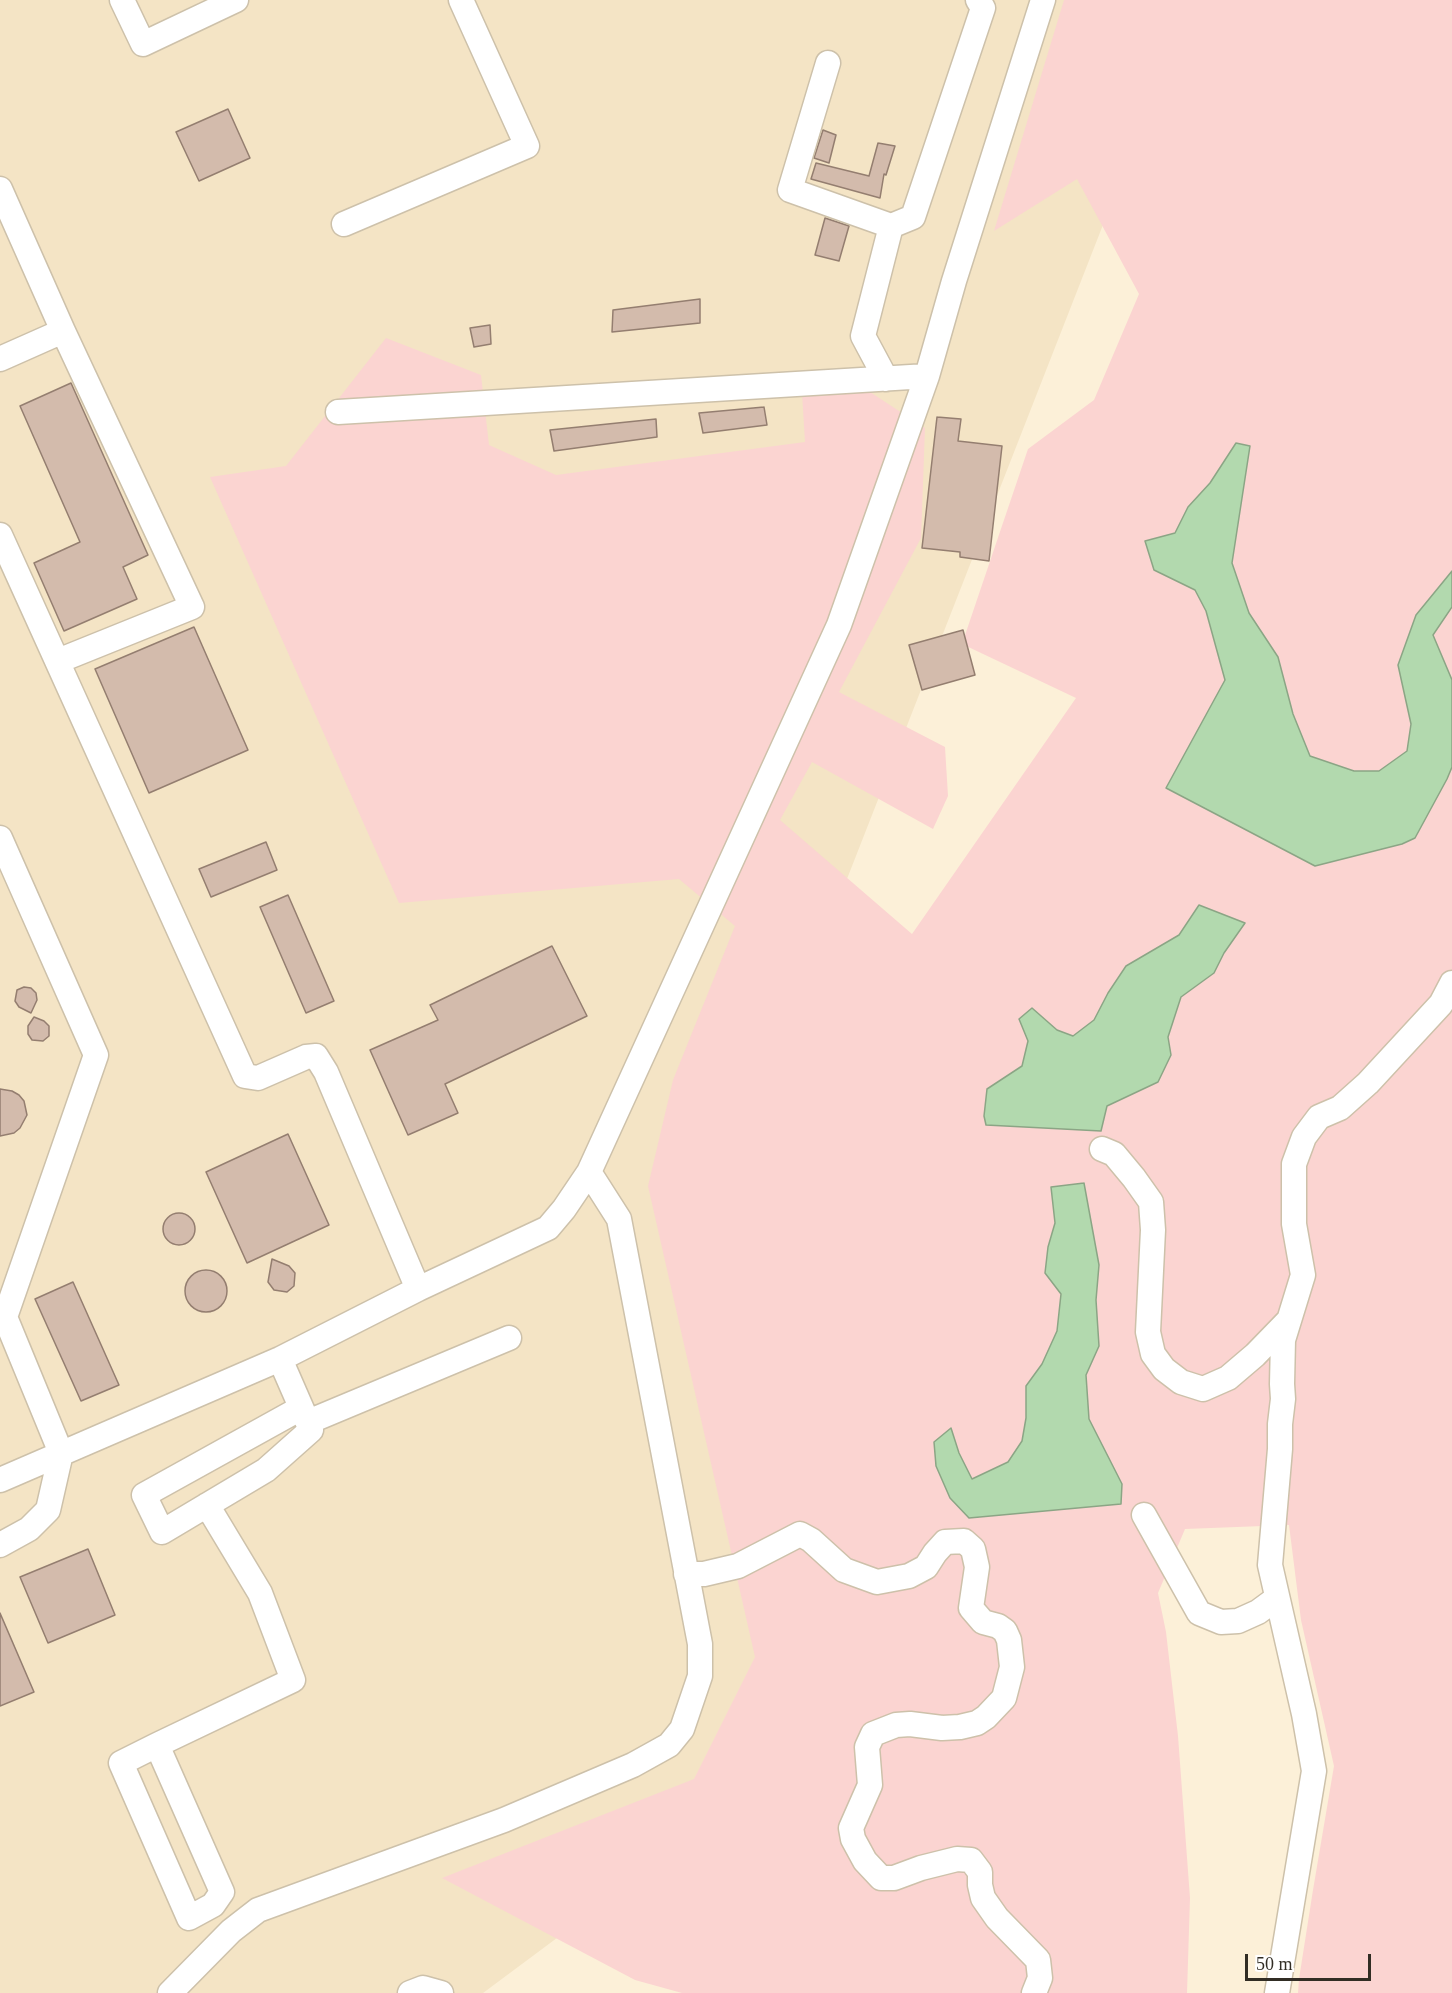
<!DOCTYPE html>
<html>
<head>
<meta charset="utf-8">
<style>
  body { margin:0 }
  #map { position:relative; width:1452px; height:1993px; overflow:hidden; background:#fcf0d8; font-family:Georgia,serif }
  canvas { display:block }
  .scale { position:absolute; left:1245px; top:1954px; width:126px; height:27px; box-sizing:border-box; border:3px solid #312d24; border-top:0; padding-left:8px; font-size:18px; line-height:21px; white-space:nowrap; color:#312d24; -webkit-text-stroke:4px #fff; paint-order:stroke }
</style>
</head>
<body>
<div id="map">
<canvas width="1452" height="1993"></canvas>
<div class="scale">50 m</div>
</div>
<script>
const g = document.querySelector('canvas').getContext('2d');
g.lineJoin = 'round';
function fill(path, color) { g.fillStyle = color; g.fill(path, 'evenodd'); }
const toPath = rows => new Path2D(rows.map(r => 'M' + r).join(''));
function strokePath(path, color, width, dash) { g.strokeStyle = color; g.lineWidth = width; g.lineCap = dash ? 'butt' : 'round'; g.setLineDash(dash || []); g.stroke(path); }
const built = toPath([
  [0,0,1191,0,735,1165,811,1749,483,1993,0,1993]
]);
const green = toPath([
  [1064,0,1452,0,1452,1993,1298,1993,1299,1979,1313,1890,1334,1766,1301,1620,1289,1525,1185,1529,1158,1593,1166,1632,1178,1736,1190,1898,1187,1993,682,1993,635,1980,442,1878,694,1779,755,1657,648,1186,673,1080,735,926,679,879,399,903,210,477,286,466,386,338,481,375,489,445,556,475,805,442,802,393,870,392,925,428,921,538,839,692,945,747,948,796,933,829,812,762,780,820,912,934,1076,698,962,644,1028,449,1094,400,1139,294,1077,179,994,231]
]);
const water = toPath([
  [1236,443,1250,446,1232,563,1249,613,1278,657,1293,714,1310,756,1354,771,1379,771,1407,751,1411,724,1398,665,1416,615,1452,571,1452,607,1433,635,1452,680,1452,767,1447,779,1415,838,1402,844,1315,866,1166,788,1225,680,1206,611,1195,590,1154,570,1145,541,1175,533,1188,507,1210,483,1236,443],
  [1199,905,1245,923,1224,953,1214,973,1181,997,1168,1037,1171,1055,1158,1082,1107,1106,1101,1131,986,1125,984,1116,987,1089,1022,1066,1028,1041,1019,1019,1032,1008,1057,1030,1073,1036,1094,1020,1108,993,1126,966,1179,935,1199,905],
  [1084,1183,1099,1265,1096,1300,1099,1346,1086,1375,1089,1419,1122,1484,1121,1504,969,1518,950,1498,936,1466,934,1442,951,1428,959,1453,972,1479,1008,1462,1022,1441,1026,1418,1026,1386,1042,1364,1057,1331,1061,1294,1045,1273,1048,1247,1055,1223,1051,1187,1084,1183]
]);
const building = toPath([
  [228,109,250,158,199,181,176,132,228,109],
  [823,130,836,135,829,163,814,158,823,130],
  [878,143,895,146,886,175,884,174,880,198,811,179,816,163,869,176,878,143],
  [825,218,849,226,839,261,815,255,825,218],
  [700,299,700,323,612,332,613,310,700,299],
  [490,325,491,344,474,347,470,328,490,325],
  [71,383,148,555,123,567,137,599,64,631,34,563,80,542,20,406,71,383],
  [764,407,767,425,703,433,699,413,764,407],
  [937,417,961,419,958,441,1002,446,989,561,960,557,960,552,922,548,937,417],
  [656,419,657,437,554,451,550,430,656,419],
  [194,627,248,750,149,793,95,669,194,627],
  [963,630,975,675,922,690,909,645,963,630],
  [266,842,277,870,211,897,199,869,266,842],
  [288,895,334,1001,306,1013,260,907,288,895],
  [552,946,587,1016,445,1084,458,1113,408,1135,370,1050,438,1020,430,1005,552,946],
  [24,987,31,988,36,993,37,1000,31,1013,19,1007,15,1001,17,990,24,987],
  [34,1017,44,1021,49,1026,49,1036,43,1041,32,1040,28,1034,28,1026,34,1017],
  [0,1089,12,1091,19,1095,24,1101,27,1115,20,1128,14,1133,0,1136,0,1089],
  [288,1134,329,1225,247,1263,206,1172,288,1134],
  '163 1229a16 16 0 1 1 32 0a16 16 0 1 1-32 0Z',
  [272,1259,289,1266,295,1273,294,1286,287,1292,274,1290,268,1282,272,1259],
  '185 1291a21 21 0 1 1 42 0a21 21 0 1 1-42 0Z',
  [73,1282,119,1385,81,1401,35,1299,73,1282],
  [88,1549,115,1615,48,1643,20,1577,88,1549],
  [0,1613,34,1692,0,1706,0,1613]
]);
const minor = toPath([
  [122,0,143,44,236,0],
  [828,63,790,190,891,226],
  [0,189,63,331,0,359],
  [344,224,527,146,461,0],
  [886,379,863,336,891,226,913,217,983,8,978,0],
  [338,412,927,376],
  [0,535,245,1076,258,1078,306,1057,316,1056,326,1072,418,1289],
  [58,661,192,607,63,331],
  [0,838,96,1055,5,1317,61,1453,48,1510,29,1529,0,1545],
  [1102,1149,1114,1154,1134,1178,1151,1202,1153,1230,1148,1332,1153,1354,1164,1369,1181,1382,1203,1389,1228,1378,1255,1355,1288,1321],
  [280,1359,311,1430,266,1470,162,1532,144,1495,301,1408],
  [308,1422,509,1338],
  [0,1480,280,1359,418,1289,548,1228,564,1209,589,1172,839,625,927,376,954,281,1043,0],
  [1144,1515,1199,1613,1221,1622,1238,1621,1258,1612,1277,1598],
  [686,1574,704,1574,738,1566,800,1534,811,1540,844,1570,877,1582,909,1576,926,1567,935,1553,945,1542,964,1541,973,1549,977,1567,971,1608,983,1622,998,1626,1005,1631,1009,1640,1012,1667,1004,1698,986,1717,977,1723,960,1727,942,1728,910,1724,896,1725,873,1734,867,1747,870,1785,851,1828,853,1839,865,1861,881,1878,894,1878,921,1868,957,1859,971,1860,980,1872,980,1885,983,1898,997,1918,1038,1960,1040,1978,1034,1993],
  [157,1745,222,1892,213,1905,189,1918,121,1763,157,1745,293,1680,260,1593,207,1505],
  [170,1993,231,1931,258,1910,504,1820,633,1765,669,1745,682,1729,700,1676,700,1644,619,1219,589,1172],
  [410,1993,423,1988,441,1993],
  [1277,1993,1314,1771,1304,1714,1270,1565,1280,1449,1280,1424,1283,1399,1282,1384,1283,1340,1303,1275,1294,1224,1294,1164,1304,1137,1319,1117,1340,1108,1368,1083,1441,1004,1452,983]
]);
fill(built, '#f4e4c5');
fill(green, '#fbd4d1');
fill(water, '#b2d9ae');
strokePath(water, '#8ba585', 1.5);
fill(building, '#d3bbac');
strokePath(building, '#947e70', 1.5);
strokePath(minor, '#cdc1aa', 27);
strokePath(minor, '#fff', 24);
</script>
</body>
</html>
